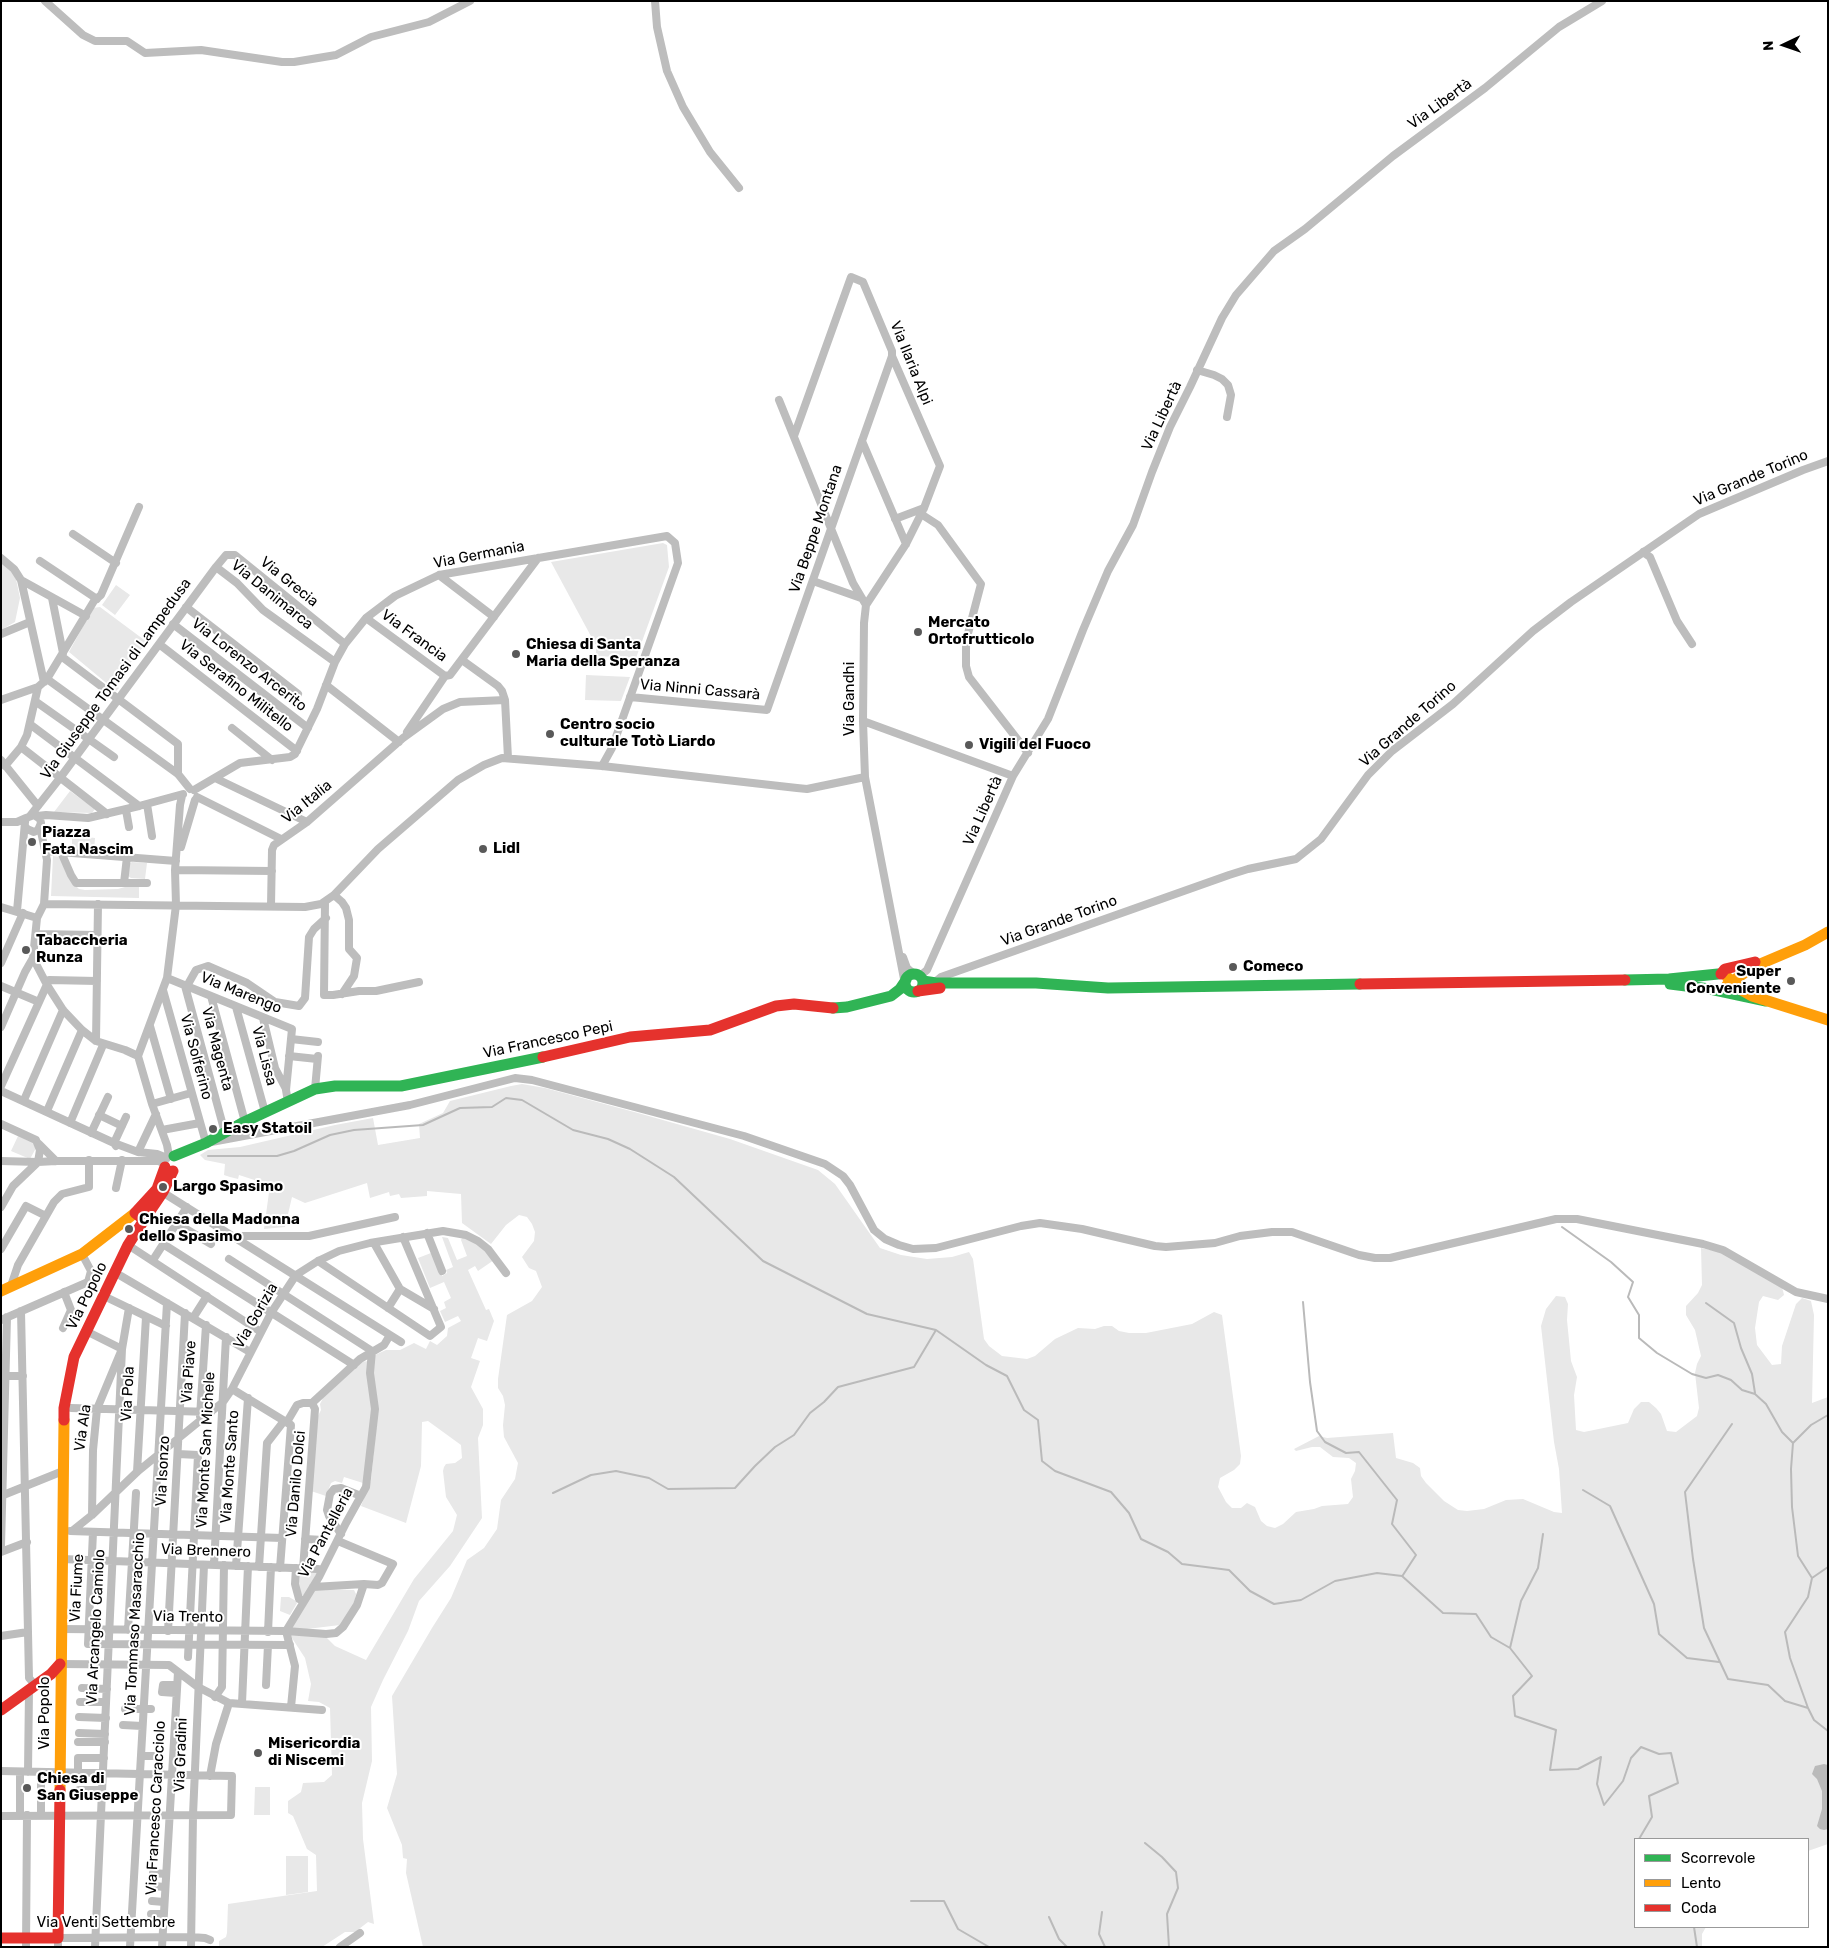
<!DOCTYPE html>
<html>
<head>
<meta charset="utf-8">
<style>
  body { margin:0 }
  #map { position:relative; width:1829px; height:1948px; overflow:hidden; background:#fff; font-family:Rubik,sans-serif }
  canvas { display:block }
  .frame { position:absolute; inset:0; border:2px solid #000; pointer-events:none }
  .legend { position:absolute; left:1634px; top:1838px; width:175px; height:90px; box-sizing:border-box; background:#fff; border:1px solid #999; margin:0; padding:6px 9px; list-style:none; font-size:15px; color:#000 }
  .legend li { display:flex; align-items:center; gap:10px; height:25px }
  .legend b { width:25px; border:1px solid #999 }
  .north { position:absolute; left:1759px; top:20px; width:50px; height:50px; -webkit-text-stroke:4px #fff; paint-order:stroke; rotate:267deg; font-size:14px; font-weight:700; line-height:20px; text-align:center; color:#000 }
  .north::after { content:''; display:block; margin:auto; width:18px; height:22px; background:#000; clip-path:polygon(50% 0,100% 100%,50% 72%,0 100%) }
</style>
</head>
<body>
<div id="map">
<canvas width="1829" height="1948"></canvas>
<div class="frame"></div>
<ul class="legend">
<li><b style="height:6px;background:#30b455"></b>Scorrevole</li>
<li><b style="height:6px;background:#ff9f0a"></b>Lento</li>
<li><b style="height:6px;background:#e5322d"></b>Coda</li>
</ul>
<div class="north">N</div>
</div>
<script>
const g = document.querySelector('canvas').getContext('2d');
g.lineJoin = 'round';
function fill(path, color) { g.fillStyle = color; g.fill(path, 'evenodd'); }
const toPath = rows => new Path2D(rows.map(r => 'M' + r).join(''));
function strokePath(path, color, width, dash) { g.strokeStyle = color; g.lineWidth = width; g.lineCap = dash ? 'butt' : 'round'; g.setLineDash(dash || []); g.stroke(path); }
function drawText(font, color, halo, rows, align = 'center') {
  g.font = font + ' Rubik,sans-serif'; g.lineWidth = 4; g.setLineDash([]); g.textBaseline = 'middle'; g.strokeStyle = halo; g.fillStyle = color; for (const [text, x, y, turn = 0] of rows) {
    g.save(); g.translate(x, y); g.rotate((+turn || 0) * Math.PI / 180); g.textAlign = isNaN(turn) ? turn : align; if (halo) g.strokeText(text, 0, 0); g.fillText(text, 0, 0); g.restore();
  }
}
const green = toPath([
  [663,543,667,545,669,567,636,658,596,656,596,645,593,640,551,562],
  [1,561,10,569,16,579,20,598,15,622,1,630],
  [116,585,130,595,115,615,102,605],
  [100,607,147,642,114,684,119,688,116,691,69,652,93,608],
  [586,675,630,677,621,701,585,700],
  [70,791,95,809,92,813,54,812],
  [72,835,95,838,94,850,72,849],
  [53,856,60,857,72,882,79,889,85,890,118,889,125,887,139,887,139,898,51,896],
  [132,862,147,863,145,879,131,878,128,876,128,864],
  [522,1084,545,1088,638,1113,730,1139,818,1170,835,1184,880,1248,901,1255,927,1259,952,1257,969,1252,973,1259,984,1339,989,1346,1002,1356,1027,1359,1035,1356,1055,1339,1078,1328,1095,1329,1104,1326,1112,1326,1119,1331,1129,1333,1146,1333,1192,1324,1214,1312,1222,1315,1241,1456,1240,1464,1234,1470,1220,1478,1218,1487,1226,1502,1232,1508,1241,1508,1247,1503,1255,1507,1261,1521,1267,1526,1275,1528,1283,1524,1296,1512,1314,1509,1322,1506,1348,1504,1353,1497,1351,1479,1355,1471,1356,1463,1349,1458,1333,1457,1320,1447,1312,1447,1296,1451,1294,1449,1319,1436,1327,1438,1393,1433,1396,1458,1413,1463,1420,1468,1421,1476,1426,1483,1444,1501,1458,1510,1467,1511,1484,1509,1506,1500,1523,1499,1554,1512,1562,1513,1559,1469,1554,1442,1541,1326,1546,1309,1556,1296,1565,1297,1568,1304,1567,1320,1571,1361,1577,1377,1574,1395,1576,1430,1584,1432,1628,1423,1634,1409,1641,1402,1649,1402,1656,1408,1661,1414,1667,1431,1676,1432,1697,1416,1699,1408,1695,1373,1697,1364,1701,1356,1695,1330,1686,1315,1686,1306,1698,1293,1702,1285,1701,1248,1720,1252,1782,1287,1784,1295,1778,1300,1763,1296,1759,1302,1755,1328,1757,1345,1772,1365,1781,1364,1782,1346,1796,1304,1802,1298,1811,1301,1814,1315,1812,1403,1828,1397,1828,1844,1808,1851,1808,1839,1635,1839,1635,1927,1706,1927,1702,1934,1702,1947,423,1947,406,1873,407,1859,403,1858,402,1845,387,1808,397,1774,392,1696,432,1628,451,1598,467,1560,484,1548,497,1529,501,1500,515,1479,518,1463,504,1437,503,1425,505,1405,503,1396,498,1388,498,1379,507,1315,532,1301,542,1287,536,1271,529,1268,522,1257,534,1241,535,1232,532,1224,527,1217,519,1215,506,1225,491,1244,462,1223,461,1194,427,1191,427,1196,401,1198,399,1194,390,1196,389,1192,370,1198,367,1183,305,1203,292,1197,285,1227,264,1229,270,1185,239,1175,238,1179,230,1177,224,1175,225,1164,205,1160,200,1155,208,1150,240,1147,335,1125,373,1118,378,1145,420,1138,419,1124,443,1113,450,1101,511,1086],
  [18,1136,34,1143,36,1148,30,1159,11,1151],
  [463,1236,478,1243,494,1260,478,1271,475,1266,468,1270,486,1310,489,1309,494,1321,487,1341,478,1338,471,1358,480,1361,471,1387,483,1409,483,1425,478,1438,482,1518,450,1566,419,1601,408,1631,383,1680,371,1707,372,1761,362,1803,363,1839,374,1924,368,1922,355,1932,345,1932,322,1947,219,1947,219,1941,226,1937,227,1933,228,1904,317,1891,316,1855,307,1849,293,1816,288,1813,288,1801,301,1792,303,1783,324,1782,332,1775,330,1708,319,1702,308,1701,311,1684,305,1658,290,1635,326,1637,335,1646,366,1660,414,1579,453,1531,457,1515,446,1497,443,1471,444,1467,446,1464,455,1463,462,1458,461,1445,428,1421,422,1422,421,1466,406,1523,361,1506,371,1480,378,1410,373,1372,375,1355,386,1350,400,1350,414,1343,426,1349,430,1341,437,1345,447,1336,448,1328,461,1321,458,1316,445,1322,440,1311,446,1308,444,1302,451,1298,444,1282,430,1288,418,1258,431,1253,442,1276,447,1273,446,1270,453,1267,442,1237,448,1238,457,1260,467,1256,461,1240],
  [369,1361,373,1410,364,1480,363,1483,344,1477,342,1483,335,1481,331,1483,326,1496,311,1491,317,1418,321,1410,320,1404,323,1398,360,1362],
  [298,1572,315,1572,318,1573,304,1595,302,1596,300,1592],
  [316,1589,354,1590,356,1594,355,1601,349,1613,340,1625,307,1629,290,1629,313,1591],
  [281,1597,289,1597,296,1601,297,1603,290,1615,280,1611],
  [255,1787,270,1787,270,1815,254,1815],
  [286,1856,308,1856,308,1892,286,1895]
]);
const water = toPath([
  [1824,1764,1828,1765,1828,1829,1824,1830,1820,1829,1817,1826,1822,1809,1822,1791,1817,1779,1812,1774,1815,1766]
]);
const stream = toPath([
  [208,1156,277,1156,294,1151,330,1135,354,1130,423,1125,460,1108,492,1107,506,1098,522,1100,573,1130,608,1139,630,1149,674,1177,763,1261,867,1314,936,1330,986,1365,1007,1376,1024,1410,1038,1420,1042,1461,1055,1471,1111,1492,1129,1513,1141,1539,1168,1552,1182,1564,1229,1570,1250,1591,1274,1604,1301,1600,1335,1581,1377,1573,1402,1576,1443,1613,1476,1614,1491,1637,1510,1648,1532,1676,1513,1696,1515,1716,1556,1730,1550,1770,1578,1769,1601,1757,1597,1784,1604,1805,1623,1781,1631,1758,1641,1747,1659,1754,1671,1753,1678,1783,1649,1796,1652,1817,1639,1839],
  [1562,1227,1611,1262,1633,1282,1628,1297,1639,1315,1639,1338,1657,1353,1692,1374,1706,1378,1718,1375,1731,1380,1742,1390,1755,1394,1766,1404,1782,1432,1793,1443],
  [1303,1302,1310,1382,1317,1431,1325,1442,1346,1453,1359,1452,1397,1500,1392,1524,1416,1555,1403,1575],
  [1706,1303,1734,1323,1741,1348,1752,1374,1755,1393],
  [1828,1415,1811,1425,1793,1443,1791,1469,1792,1507,1798,1556,1812,1578,1808,1597,1785,1632,1790,1658,1808,1708,1814,1720,1828,1731],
  [1732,1424,1685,1492,1693,1559,1704,1628,1728,1679,1768,1685,1785,1701,1808,1708],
  [1583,1490,1610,1506,1654,1604,1659,1634,1687,1658,1719,1662],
  [553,1493,591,1475,616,1471,649,1478,668,1489,735,1488,755,1466,775,1447,794,1435,810,1413,824,1402,838,1387,914,1367,936,1330],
  [1812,1578,1828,1567],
  [1510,1648,1521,1601,1538,1568,1543,1534],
  [1145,1843,1162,1857,1176,1872,1178,1888,1167,1914,1169,1947],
  [1635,1846,1635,1860],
  [911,1901,944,1901,958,1929,989,1947],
  [1102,1912,1099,1934,1105,1947],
  [1049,1917,1059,1939,1067,1947],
  [1694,1927,1697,1947]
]);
const street = toPath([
  [45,1,83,35,95,41,127,41,145,53,201,50,282,62,294,62,336,55,371,37,429,22,470,1],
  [655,1,657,27,667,71,683,107,710,152,739,188],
  [1197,370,1214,375,1222,379,1228,385,1231,395,1227,417],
  [779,400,853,583,866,605],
  [794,436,851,277,863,282,892,351,892,356,940,466,924,508,906,544,866,605,864,623,863,721,865,777,905,984],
  [862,441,906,544],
  [921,514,938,525,981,584,966,641,966,666,969,677,1028,753],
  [895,519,924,508],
  [73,534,116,563],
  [1643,552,1650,557,1677,621,1692,644],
  [1,558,14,569,21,580,86,616],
  [40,561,97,599],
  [216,567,237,583,263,610,335,662],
  [439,575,494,617],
  [21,580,44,682],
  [813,581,861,598],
  [52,598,63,653],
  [186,607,298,694],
  [366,618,445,676],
  [173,624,308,728],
  [1,634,30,622],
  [159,644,297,751],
  [61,656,178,744,178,774],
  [462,660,498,686,502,691,505,700,508,758],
  [445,676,450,675,538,558],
  [47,679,178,774,190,789],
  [326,685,399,742],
  [630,697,767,710,892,356],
  [1,700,38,687],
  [35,701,114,757],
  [863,721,1013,776],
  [31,725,139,806],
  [232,728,272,760],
  [407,732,445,676],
  [21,747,107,814],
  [1,760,38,806],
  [5,766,21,747,27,735,38,687,47,679,94,601,101,595,139,507],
  [215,778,307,822],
  [194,790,240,763,290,757,295,754,317,709,335,662,345,644,366,618,395,596,439,575,667,536,675,543,678,563,612,748,602,766],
  [197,797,281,839],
  [147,804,152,836],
  [126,810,129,827],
  [30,816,60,778,216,567,226,555,235,555,345,644],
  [37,816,46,815,88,818,139,806,183,794],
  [1,822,17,822,26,818],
  [181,847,195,800],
  [46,851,176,861],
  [61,852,71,875,76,883,147,883],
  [175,870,272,871],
  [124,883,127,857],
  [334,895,342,902,346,908,349,920,349,949,357,958,354,976,342,994],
  [325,902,324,995,333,995,359,991,376,991,419,982],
  [44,904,305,907,321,904,334,895,378,849,458,780,484,765,502,758,602,766,797,788,807,789,865,777],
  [271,906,272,850,274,845,307,822,403,738,443,709,460,702,505,700],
  [1,907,37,918,33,958,47,985,63,1010,82,1030,96,1041,125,1050,138,1056],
  [17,911,25,822,26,818,34,815,40,819,41,823,38,830,34,832,27,829,25,826],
  [37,918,44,904,47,860,40,827],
  [36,934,97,935],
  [903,957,907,968,914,974],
  [1,963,23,913],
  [920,976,927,970,1013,776,1048,719,1083,630,1108,571,1133,525,1152,472,1170,427,1190,387,1222,318,1236,295,1274,251,1305,229,1393,156,1485,88,1559,27,1602,1],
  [167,978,292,1029,286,1090,288,1102],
  [935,982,941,977,1229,875,1248,869,1296,859,1321,839,1368,775,1392,751,1453,704,1533,631,1571,602,1699,514,1803,470,1828,461],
  [1,986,39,1002],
  [185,986,225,1133],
  [187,986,196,970,208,966,247,983,275,1002,299,1006,305,998,309,937,314,929,326,918],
  [163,990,206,1143,410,1105,515,1078,532,1080,744,1136,825,1164,843,1176,850,1185,874,1230,885,1239,899,1245,913,1249,936,1248,1021,1226,1040,1223,1082,1229,1155,1246,1166,1247,1215,1243,1240,1236,1272,1232,1292,1232,1359,1255,1375,1258,1390,1258,1556,1219,1577,1219,1703,1244,1723,1250,1796,1292,1828,1299],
  [211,996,245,1122],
  [236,1007,265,1112],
  [263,1018,275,1068,286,1089],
  [150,1026,171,1099],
  [1,1027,25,972,33,958],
  [291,1039,318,1042],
  [96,1041,98,904],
  [289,1056,317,1059],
  [1,1086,49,980,97,981],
  [315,1089,318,1056],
  [1,1091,114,1143,138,1152,157,1154,167,1158],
  [24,1100,63,1010],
  [152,1104,191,1093],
  [47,1111,82,1030],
  [99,1115,122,1126],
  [70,1123,103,1045],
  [1,1124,36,1140,40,1150,38,1162,13,1186,1,1207],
  [162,1130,200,1123],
  [91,1133,108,1097],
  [39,1144,56,1161],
  [116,1146,114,1143,126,1117],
  [138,1152,156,1114],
  [169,1156,167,1145,152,1104,138,1056,167,978,176,905,175,870,180,805,182,796],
  [1,1161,38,1162,56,1161,158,1161,164,1163],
  [116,1188,122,1160],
  [159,1190,401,1342],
  [176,1223,211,1244],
  [427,1233,442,1271],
  [233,1236,309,1236,395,1217],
  [374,1243,400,1289,434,1309],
  [163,1244,354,1365],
  [128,1245,261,1332],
  [1,1249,26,1206,46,1216],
  [229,1259,372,1351,370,1373,375,1409,366,1487,346,1523,319,1577,286,1631],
  [153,1260,187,1207],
  [318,1261,430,1336,441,1327,403,1237],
  [121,1276,250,1352],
  [11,1286,18,1265,54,1202,62,1194,89,1187,89,1160],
  [110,1299,166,1326],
  [388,1308,400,1289],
  [21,1311,29,1678,35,1685],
  [193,1318,207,1296],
  [1,1320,88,1282,91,1271,82,1254],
  [63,1328,71,1310,64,1292],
  [86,1331,122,1349],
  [1,1376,23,1376],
  [232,1389,291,1425,280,1568],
  [71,1408,211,1412],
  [200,1416,206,1325],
  [287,1422,297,1405,303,1403,312,1403,360,1359,384,1345,390,1335],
  [178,1454,198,1455,188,1657],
  [137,1472,146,1317],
  [1,1496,63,1471],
  [92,1515,93,1450,97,1409,122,1349],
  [70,1531,282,1538],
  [72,1531,92,1515,137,1472,223,1402,232,1389,271,1313,296,1275,318,1261,339,1251,370,1243,443,1231,466,1235,478,1241,488,1249,506,1273],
  [93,1532,88,1644,290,1645],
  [341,1534,329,1516,327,1510,330,1494,334,1489,341,1488,361,1496],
  [305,1539,323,1540],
  [1,1546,7,1317],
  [1,1552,27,1542],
  [62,1559,318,1569],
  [214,1565,226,1337],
  [236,1566,248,1398],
  [259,1567,267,1443,284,1421],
  [296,1568,295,1584,299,1599,304,1601],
  [303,1569,315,1409,312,1403],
  [313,1587,364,1584],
  [61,1629,286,1631,326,1634,336,1633,343,1627,357,1605,364,1584,378,1585,382,1583,393,1564,338,1541],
  [128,1630,136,1493],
  [168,1631,185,1313],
  [286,1631,295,1666,291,1707],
  [268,1632,271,1567],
  [1,1636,28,1632],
  [60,1664,169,1665,198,1687,229,1703,322,1710],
  [266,1685,268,1645],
  [82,1688,107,1689],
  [176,1693,162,1692,163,1685,177,1685],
  [215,1697,222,1687,224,1565],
  [80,1702,106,1702],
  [242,1703,248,1566],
  [125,1709,151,1709],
  [79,1717,106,1718],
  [123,1725,142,1726],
  [79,1733,105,1734],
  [78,1742,105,1742],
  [141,1756,155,1756],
  [1,1771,232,1776,231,1815,1,1816],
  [20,1772,20,1815],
  [28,1772,29,1690],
  [41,1772,41,1815],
  [78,1773,78,1758,104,1758],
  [210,1776,216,1744,229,1703],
  [79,1790,102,1790],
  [153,1873,166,1874],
  [152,1886,165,1887],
  [152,1901,164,1902],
  [151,1914,164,1914],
  [26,1947,27,1815],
  [58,1947,58,1938,191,1937,205,1938,210,1940],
  [95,1947,122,1349,129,1308],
  [130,1947,167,1303],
  [162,1947,178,1672],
  [191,1947,193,1815,204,1565],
  [340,1947,360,1933]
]);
const fast = toPath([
  '905 983a9 9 0 1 1 18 0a9 9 0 1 1-18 0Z',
  [1625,980,1669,979,1718,974],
  [923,981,936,983,1036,983,1108,988,1360,984],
  [1670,984,1710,989,1766,1001],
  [833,1008,847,1007,891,996,900,989,906,980],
  [174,1156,206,1143,242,1123,315,1089,335,1086,401,1086,543,1057]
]);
const slow = toPath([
  [1727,977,1743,991,1752,996,1828,1020],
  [1727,985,1753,967,1805,945,1828,932],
  [1,1291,82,1254,135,1213],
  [60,1790,64,1420]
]);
const jam = toPath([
  [1721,974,1725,969,1755,962],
  [1360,984,1625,980],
  [918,991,940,988],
  [543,1057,630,1037,710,1030,776,1006,794,1004,833,1008],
  [165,1167,157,1189,135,1213,144,1220,163,1192,173,1171],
  [64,1420,64,1408,74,1357,128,1245,144,1220],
  [1,1710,51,1674,60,1664],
  [1,1938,58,1938,60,1790]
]);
const markers = [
  [918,632,5,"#595959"],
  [516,654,5,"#595959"],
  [550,734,5,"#595959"],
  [969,745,5,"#595959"],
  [32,842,5,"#595959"],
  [483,849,5,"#595959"],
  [26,950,5,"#595959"],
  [1233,967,5,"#595959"],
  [1791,981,5,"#595959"],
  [213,1129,5,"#595959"],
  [163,1187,5,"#595959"],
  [129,1229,5,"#595959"],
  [258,1753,5,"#595959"],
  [27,1788,5,"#595959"]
];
const streetNames = [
  ["Via Libertà",1440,104,-36],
  ["Via Ilaria Alpi",911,363,68],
  ["Via Libertà",1162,416,-65],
  ["Via Grande Torino",1751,478,-23],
  ["Via Beppe Montana",816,529,-71],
  ["Via Germania",479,555,-11],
  ["Via Grecia",289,582,39],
  ["Via Danimarca",272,595,39],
  ["Via Francia",414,636,36],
  ["Via Lorenzo Arcerito",249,665,38],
  ["Via Giuseppe Tomasi di Lampedusa",116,679,-54],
  ["Via Serafino Militello",236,686,38],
  ["Via Ninni Cassarà",700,690,5],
  ["Via Gandhi",850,699,-90],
  ["Via Grande Torino",1408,724,-41],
  ["Via Italia",307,802,-39],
  ["Via Libertà",983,811,-66],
  ["Via Grande Torino",1059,921,-20],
  ["Via Marengo",241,993,22],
  ["Via Francesco Pepi",548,1040,-12],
  ["Via Magenta",217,1049,75],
  ["Via Lissa",264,1056,75],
  ["Via Solferino",196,1057,75],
  ["Via Popolo",87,1296,-64],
  ["Via Gorizia",256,1316,-60],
  ["Via Piave",189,1372,-86],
  ["Via Pola",128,1394,-87],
  ["Via Ala",83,1428,-82],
  ["Via Monte San Michele",206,1450,-87],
  ["Via Monte Santo",230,1467,-86],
  ["Via Isonzo",163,1471,-87],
  ["Via Danilo Dolci",296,1484,-85],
  ["Via Pantelleria",326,1533,-62],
  ["Via Brennero",206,1551,2],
  ["Via Fiume",77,1588,-87],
  ["Via Trento",188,1617,1],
  ["Via Tommaso Masaracchio",135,1624,-87],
  ["Via Arcangelo Camiolo",96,1627,-87],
  ["Via Popolo",45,1713,-90],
  ["Via Gradini",181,1755,-88],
  ["Via Francesco Caracciolo",156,1808,-87],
  ["Via Venti Settembre",106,1923]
];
const poiNames = [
  ["Mercato",928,623],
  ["Ortofrutticolo",928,640],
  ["Chiesa di Santa",526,645],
  ["Maria della Speranza",526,662],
  ["Centro socio",560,725],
  ["culturale Totò Liardo",560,742],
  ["Vigili del Fuoco",979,745],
  ["Piazza",42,833],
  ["Fata Nascim",42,850],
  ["Lidl",493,849],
  ["Tabaccheria",36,941],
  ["Runza",36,958],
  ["Comeco",1243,967],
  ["Super",1781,972,"right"],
  ["Conveniente",1781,989,"right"],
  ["Easy Statoil",223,1129],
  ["Largo Spasimo",173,1187],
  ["Chiesa della Madonna",139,1220],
  ["dello Spasimo",139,1237],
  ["Misericordia",268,1744],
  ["di Niscemi",268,1761],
  ["Chiesa di",37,1779],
  ["San Giuseppe",37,1796]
];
fill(green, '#e8e8e8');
fill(water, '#bababa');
strokePath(stream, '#bababa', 2);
strokePath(street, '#bdbdbd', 8);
strokePath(fast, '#30b455', 11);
strokePath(slow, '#ff9f0a', 11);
strokePath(jam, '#e5322d', 11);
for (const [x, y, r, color] of markers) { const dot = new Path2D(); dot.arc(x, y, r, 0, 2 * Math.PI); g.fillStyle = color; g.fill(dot); strokePath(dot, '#fff', 2); }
drawText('15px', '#000', '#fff', streetNames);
drawText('bold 15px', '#000', '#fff', poiNames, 'left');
</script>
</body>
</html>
